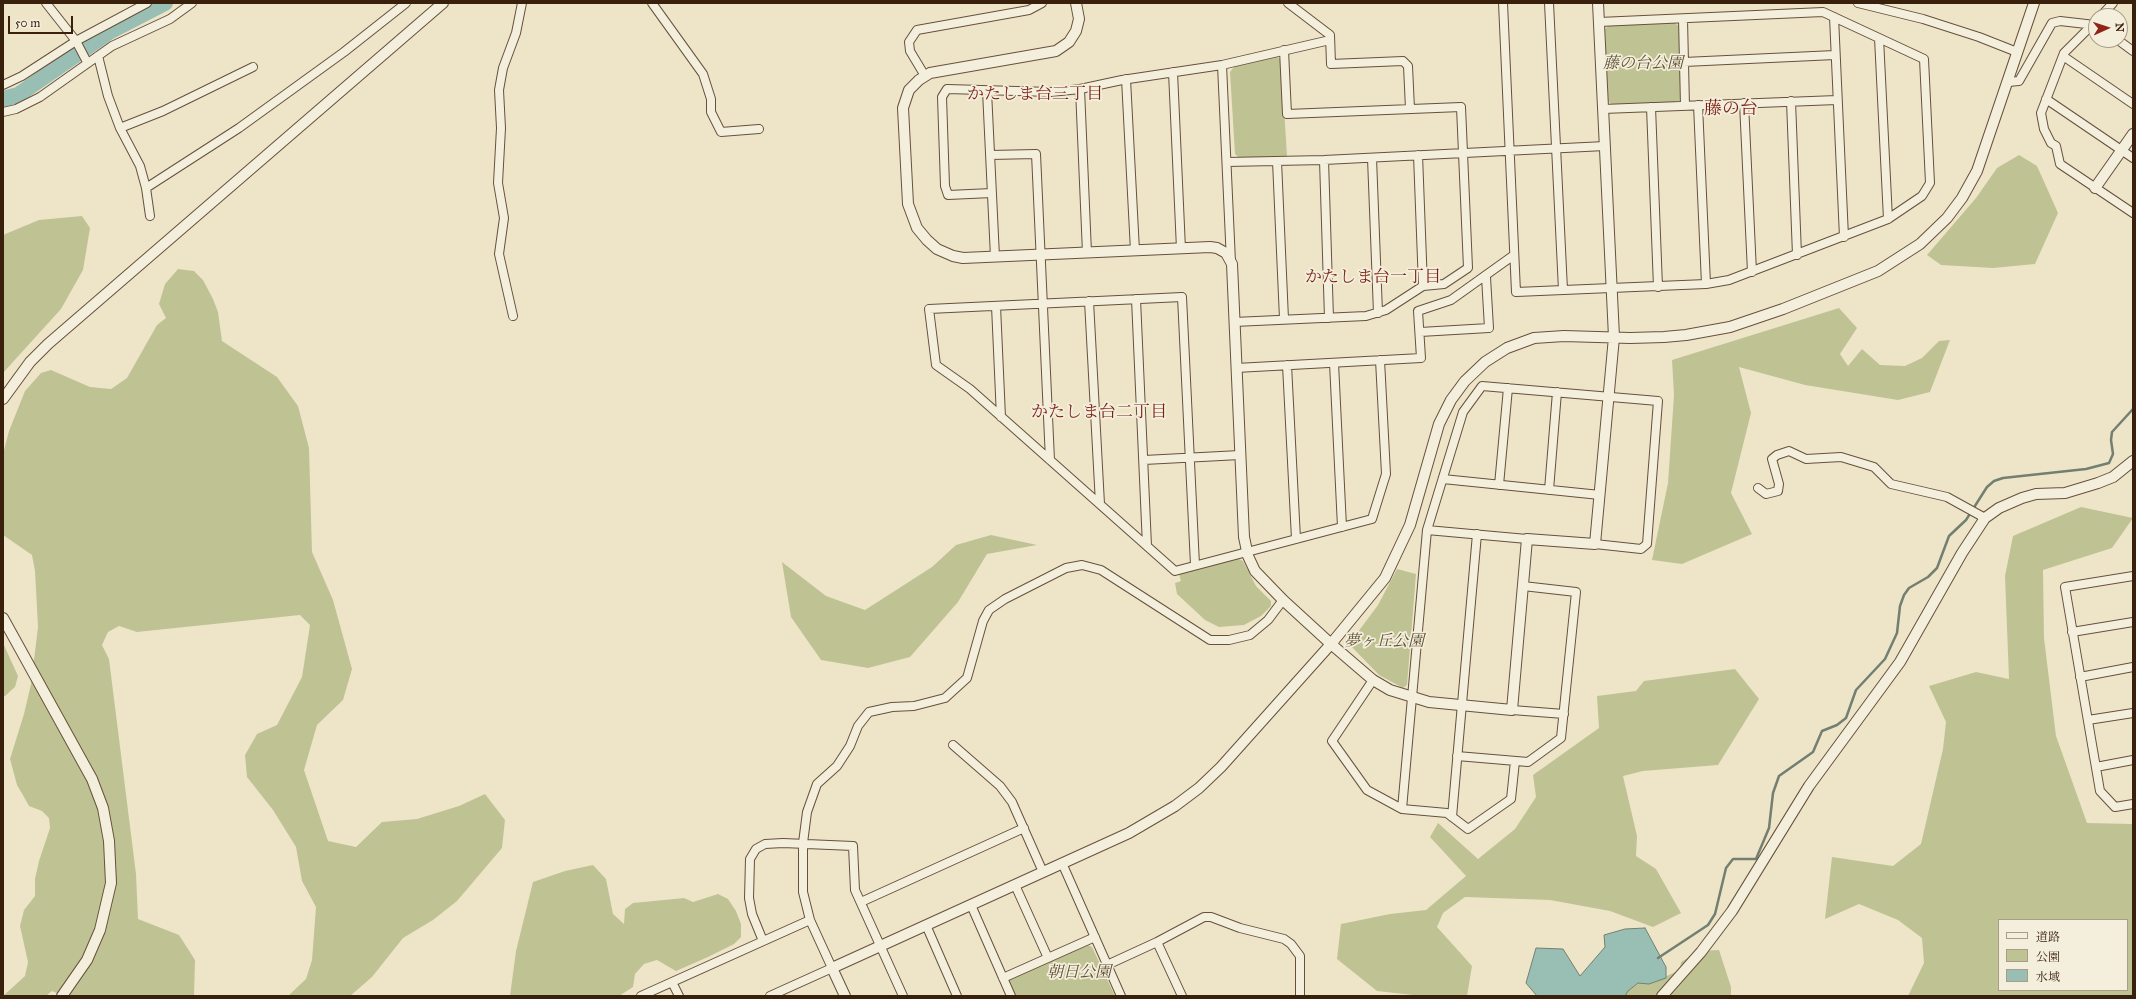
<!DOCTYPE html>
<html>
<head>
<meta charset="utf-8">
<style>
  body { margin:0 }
  #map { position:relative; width:2136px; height:999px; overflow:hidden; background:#eee5c9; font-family:"IM FELL Great Primer","Noto Serif JP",serif }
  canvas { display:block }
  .frame { position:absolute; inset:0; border:4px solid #38200d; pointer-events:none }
  .legend { position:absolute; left:1998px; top:919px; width:130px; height:72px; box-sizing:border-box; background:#f4eedc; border:1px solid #a99c89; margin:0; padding:5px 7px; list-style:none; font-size:12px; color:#38200d }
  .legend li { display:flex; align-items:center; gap:8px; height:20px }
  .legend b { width:20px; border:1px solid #a99c89 }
  .north { position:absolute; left:2088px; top:8px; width:40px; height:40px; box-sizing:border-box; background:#f4eedc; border:1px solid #a99c89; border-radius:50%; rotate:87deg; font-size:11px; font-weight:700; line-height:16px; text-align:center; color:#38200d }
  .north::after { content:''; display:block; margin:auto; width:14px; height:18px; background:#8f2418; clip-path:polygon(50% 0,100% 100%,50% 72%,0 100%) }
  .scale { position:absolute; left:8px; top:16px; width:65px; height:18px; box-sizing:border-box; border:2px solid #38200d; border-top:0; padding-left:5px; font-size:12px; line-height:14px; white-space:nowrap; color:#38200d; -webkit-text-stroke:3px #f4eedc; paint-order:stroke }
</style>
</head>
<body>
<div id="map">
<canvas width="2136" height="999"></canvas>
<div class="frame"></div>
<ul class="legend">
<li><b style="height:5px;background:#f4eedc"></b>道路</li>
<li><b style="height:11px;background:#bfc393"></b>公園</li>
<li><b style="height:11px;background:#99bfb4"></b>水域</li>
</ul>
<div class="north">N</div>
<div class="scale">50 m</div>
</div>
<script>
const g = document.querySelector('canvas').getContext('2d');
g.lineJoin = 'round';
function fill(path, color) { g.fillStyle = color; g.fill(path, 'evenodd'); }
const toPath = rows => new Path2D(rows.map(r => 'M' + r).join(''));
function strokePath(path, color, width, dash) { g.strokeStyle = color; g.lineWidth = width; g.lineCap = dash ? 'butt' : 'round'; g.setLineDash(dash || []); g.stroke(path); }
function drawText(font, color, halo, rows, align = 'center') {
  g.font = font + ' "IM FELL Great Primer","Noto Serif JP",serif'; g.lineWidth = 3.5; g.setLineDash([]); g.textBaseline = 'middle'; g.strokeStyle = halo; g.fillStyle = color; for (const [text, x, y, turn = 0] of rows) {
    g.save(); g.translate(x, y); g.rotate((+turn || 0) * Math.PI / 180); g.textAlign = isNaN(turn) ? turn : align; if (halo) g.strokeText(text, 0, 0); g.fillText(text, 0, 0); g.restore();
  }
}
const green = toPath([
  [1675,23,1680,27,1682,102,1612,105,1608,101,1605,29,1608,26],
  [1276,56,1281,60,1287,156,1239,158,1235,154,1230,72,1234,67],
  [2019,155,2037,166,2058,213,2035,264,1993,268,1941,265,1927,255,1976,198,1997,168],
  [82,216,90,228,83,270,61,309,3,373,3,235,39,220],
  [178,269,194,271,203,280,213,299,218,312,222,341,277,377,298,406,309,448,312,552,333,600,352,669,343,700,317,725,304,770,328,841,356,847,382,822,417,819,459,806,485,794,505,820,502,848,457,901,433,920,403,938,372,977,350,996,288,996,306,979,312,960,316,907,302,881,296,847,273,810,247,777,245,755,257,734,277,725,302,677,310,625,300,615,137,632,119,626,108,632,102,645,109,659,136,874,138,919,179,935,195,960,194,996,63,996,52,991,46,996,3,996,25,976,28,962,20,926,24,910,35,896,35,879,39,861,50,828,49,818,42,811,29,806,24,797,17,785,10,759,24,714,31,684,38,627,35,571,32,555,3,535,3,454,9,431,25,391,41,373,51,370,90,387,111,389,127,378,157,325,166,318,159,304,165,284],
  [1839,308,1857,328,1840,354,1848,366,1862,349,1880,365,1905,366,1922,358,1939,341,1950,340,1930,392,1898,400,1805,385,1739,367,1751,413,1731,493,1752,534,1682,564,1652,560,1668,483,1674,395,1672,360],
  [2081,507,2133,518,2112,548,2043,570,2044,638,2056,736,2087,823,2133,824,2133,996,1908,996,1924,963,1922,938,1898,920,1859,904,1825,919,1832,857,1893,866,1921,844,1943,749,1946,722,1929,686,1976,672,2009,679,2005,576,2013,536],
  [1999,920,2127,920,2127,990,1999,990],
  [991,535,1037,545,987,554,958,602,910,657,868,668,821,660,791,617,782,562,826,596,865,610,932,567,956,545],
  [1237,558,1243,561,1256,586,1271,601,1271,606,1261,616,1244,625,1219,627,1205,620,1177,594,1175,583,1181,581,1179,574],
  [1397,569,1416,574,1407,685,1403,688,1379,675,1349,644,1378,605],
  [3,643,18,676,15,687,5,696,3,696],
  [1735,669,1759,699,1718,765,1643,771,1623,776,1637,836,1636,856,1656,869,1681,913,1653,927,1610,911,1550,900,1465,897,1443,913,1437,927,1472,966,1467,996,1422,996,1377,991,1337,959,1341,924,1390,914,1426,910,1466,876,1430,837,1438,823,1478,859,1515,829,1536,797,1533,775,1599,728,1597,696,1636,691,1644,681],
  [593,865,606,879,613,914,624,924,625,909,633,903,684,898,693,902,718,894,728,899,736,911,741,924,741,937,734,944,708,957,676,971,657,960,644,964,635,974,633,987,619,996,510,996,516,951,533,882,565,871],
  [1086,944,1092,947,1115,996,1016,996,1008,979],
  [1719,950,1731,987,1731,996,1625,996,1628,991,1638,983,1649,984,1680,970,1681,962,1699,951]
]);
const water = toPath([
  [1645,928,1666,967,1666,978,1649,984,1638,983,1628,991,1625,996,1537,996,1526,983,1536,948,1563,949,1580,976,1605,947,1604,935,1625,929,1645,928]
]);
const stream = toPath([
  [1658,958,1708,925,1715,914,1726,868,1733,859,1756,859,1769,828,1773,793,1779,776,1813,752,1822,731,1837,725,1846,718,1856,690,1885,659,1897,633,1900,606,1904,595,1909,588,1928,577,1937,568,1949,536,1966,520,1987,487,1994,481,2003,478,2086,469,2109,463,2113,454,2111,440,2112,432,2133,409]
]);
const river = toPath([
  [3,99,18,95,109,32,165,3]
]);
const minor = toPath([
  [46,3,76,41,87,62],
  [652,3,703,74,711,99,711,112,721,132,759,129],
  [1288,3,1330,35,1331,64,1403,61,1408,66,1410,109],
  [1503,3,1516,292,1706,284,1729,280,1888,219,1922,196,1930,183,1924,59,1823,12,1599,22],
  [1549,3,1563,290],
  [1858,3,1923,19,1979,37,2017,52],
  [2101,16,2113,3],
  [1834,17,1844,237],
  [1683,19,1685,106],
  [2096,21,2064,53,2041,113,2044,129,2051,143,2056,146,2060,164,2133,213],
  [1879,38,1888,219],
  [2118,40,2133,51],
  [98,56,108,96,120,128,140,166,146,188,150,216],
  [2063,56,2133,104],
  [1684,62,1835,55],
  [1222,65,1231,262],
  [1173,72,1181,249],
  [925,76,910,51,909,42,917,30,1029,10,1042,3],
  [1126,79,1135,251],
  [2008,82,2019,81,2052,23,2060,21,2095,25],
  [3,85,22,76,76,41,147,3],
  [1080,89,1087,253],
  [987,91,995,257],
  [2046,99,2133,158],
  [1791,101,1797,255],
  [1744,103,1752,272],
  [1698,105,1706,284],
  [1651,107,1658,287],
  [1603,109,1837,100],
  [3,112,16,109,40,97,112,46,170,19,192,3],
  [120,128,163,111,253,67],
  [990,155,1036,154,1050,460],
  [1418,155,1423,286],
  [1372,158,1378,313],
  [1324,160,1329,318],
  [1277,161,1284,319],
  [1227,162,1324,160,1605,146],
  [146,188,239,128,344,52,406,3],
  [992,193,948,195,945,186,942,97,947,89,1051,92,1080,89,1122,80,1222,65,1330,40],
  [1136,299,1147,546],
  [1089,301,1100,504],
  [996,306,1001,417],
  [513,316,499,254,504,218,498,183,501,128,499,90,503,68,516,33,522,3],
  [1234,322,1366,316,1386,310,1423,286,1444,284,1468,268,1461,107,1287,114,1284,50],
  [1420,332,1489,328,1486,277],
  [1334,363,1342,527],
  [1287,365,1296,539],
  [1236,368,1421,358,1418,311,1451,300,1514,255],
  [1144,460,1240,455],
  [1443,479,1600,495],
  [1499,485,1508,388],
  [1758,488,1766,494,1778,491,1779,484,1772,459,1777,455,1789,451,1806,459,1841,457,1874,467,1891,484,1947,497,1985,518],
  [1549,490,1557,392],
  [1427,530,1527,539],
  [1195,565,1182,297,929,309,936,365,970,389,1175,571,1372,519,1386,474,1380,360],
  [2133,576,2065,587,2100,791,2115,807,2133,804],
  [2072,632,2133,622],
  [2080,677,2133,667],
  [1373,680,1332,741,1367,790,1402,809,1447,813,1468,829,1511,799,1515,761],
  [1512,710,1564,714],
  [2088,720,2133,713],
  [953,745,1000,786,1012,802,1043,872],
  [1457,756,1528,762,1561,738,1576,592,1523,586],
  [2096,767,2133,760],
  [1402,809,1427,530,1463,412,1482,386,1658,401,1647,544,1641,549,1595,544],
  [1452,817,1477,534],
  [1062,863,1121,996],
  [1015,885,1048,958],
  [861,902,1024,828],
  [971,905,1011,996],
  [926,925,957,996],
  [763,941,752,914,749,898,750,859,756,849,765,844,783,843,853,846,855,890,903,996],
  [1157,942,1182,996],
  [1107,965,1157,942,1204,917,1211,917,1240,928,1284,939,1291,944,1300,956,1300,996],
  [1003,978,1095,937],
  [672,982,679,996],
  [641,996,810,920],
  [770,996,832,968,810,920,803,892,803,843,807,812,817,784,837,766,850,746,858,726,869,712,892,707,914,706,945,698,967,678,983,621,989,610,1005,599,1066,568,1082,565,1101,570,1210,640,1229,640,1250,635,1268,620,1283,600]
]);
const tertiary = toPath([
  [1076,3,1079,19,1076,31,1069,42,1056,51,930,73,919,80,909,90,903,108,908,204,917,228,927,240,937,249,953,256,963,258,1210,247,1217,248,1226,253,1232,264,1244,537,1248,556,1255,571,1283,600,1331,644,1373,680,1390,690,1429,702,1512,710,1527,539,1595,544,1614,337,1598,3],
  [2095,188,2133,134],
  [3,399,30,362,48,344,443,3],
  [3,618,92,779,103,808,109,841,111,883,100,930,87,960,62,996],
  [845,996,832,968,1129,833,1175,806,1199,788,1221,767,1331,644,1385,578,1410,525,1439,424,1451,400,1465,381,1485,362,1507,348,1534,338,1564,336,1630,338,1664,337,1686,335,1730,327,1783,309,1878,271,1920,244,1947,218,1962,198,1977,171,2034,3],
  [1662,996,1701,952,1732,911,1809,786,1900,662,1962,553,1985,518,1999,508,2022,498,2036,494,2065,493,2098,483,2113,477,2133,461]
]);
const parkNames = [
  ["藤の台公園",1643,64],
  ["夢ヶ丘公園",1384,642],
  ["朝日公園",1079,973]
];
const neighbourhoodNames = [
  ["かたしま台三丁目",1035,95],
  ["かたしま台一丁目",1373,278],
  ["かたしま台二丁目",1099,413]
];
const quarterNames = [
  ["藤の台",1731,110]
];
fill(green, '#bfc393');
fill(water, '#99bfb4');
strokePath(water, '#727f71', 1);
strokePath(stream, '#727f71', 2.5);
strokePath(river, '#99bfb4', 16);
strokePath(minor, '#66513c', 10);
strokePath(tertiary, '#66513c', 12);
strokePath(minor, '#f4eedc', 8);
strokePath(tertiary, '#f4eedc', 10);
drawText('italic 16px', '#605135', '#f4eedc', parkNames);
drawText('17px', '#7a1f14', '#f4eedc', neighbourhoodNames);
drawText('18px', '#7a1f14', '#f4eedc', quarterNames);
</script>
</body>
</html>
